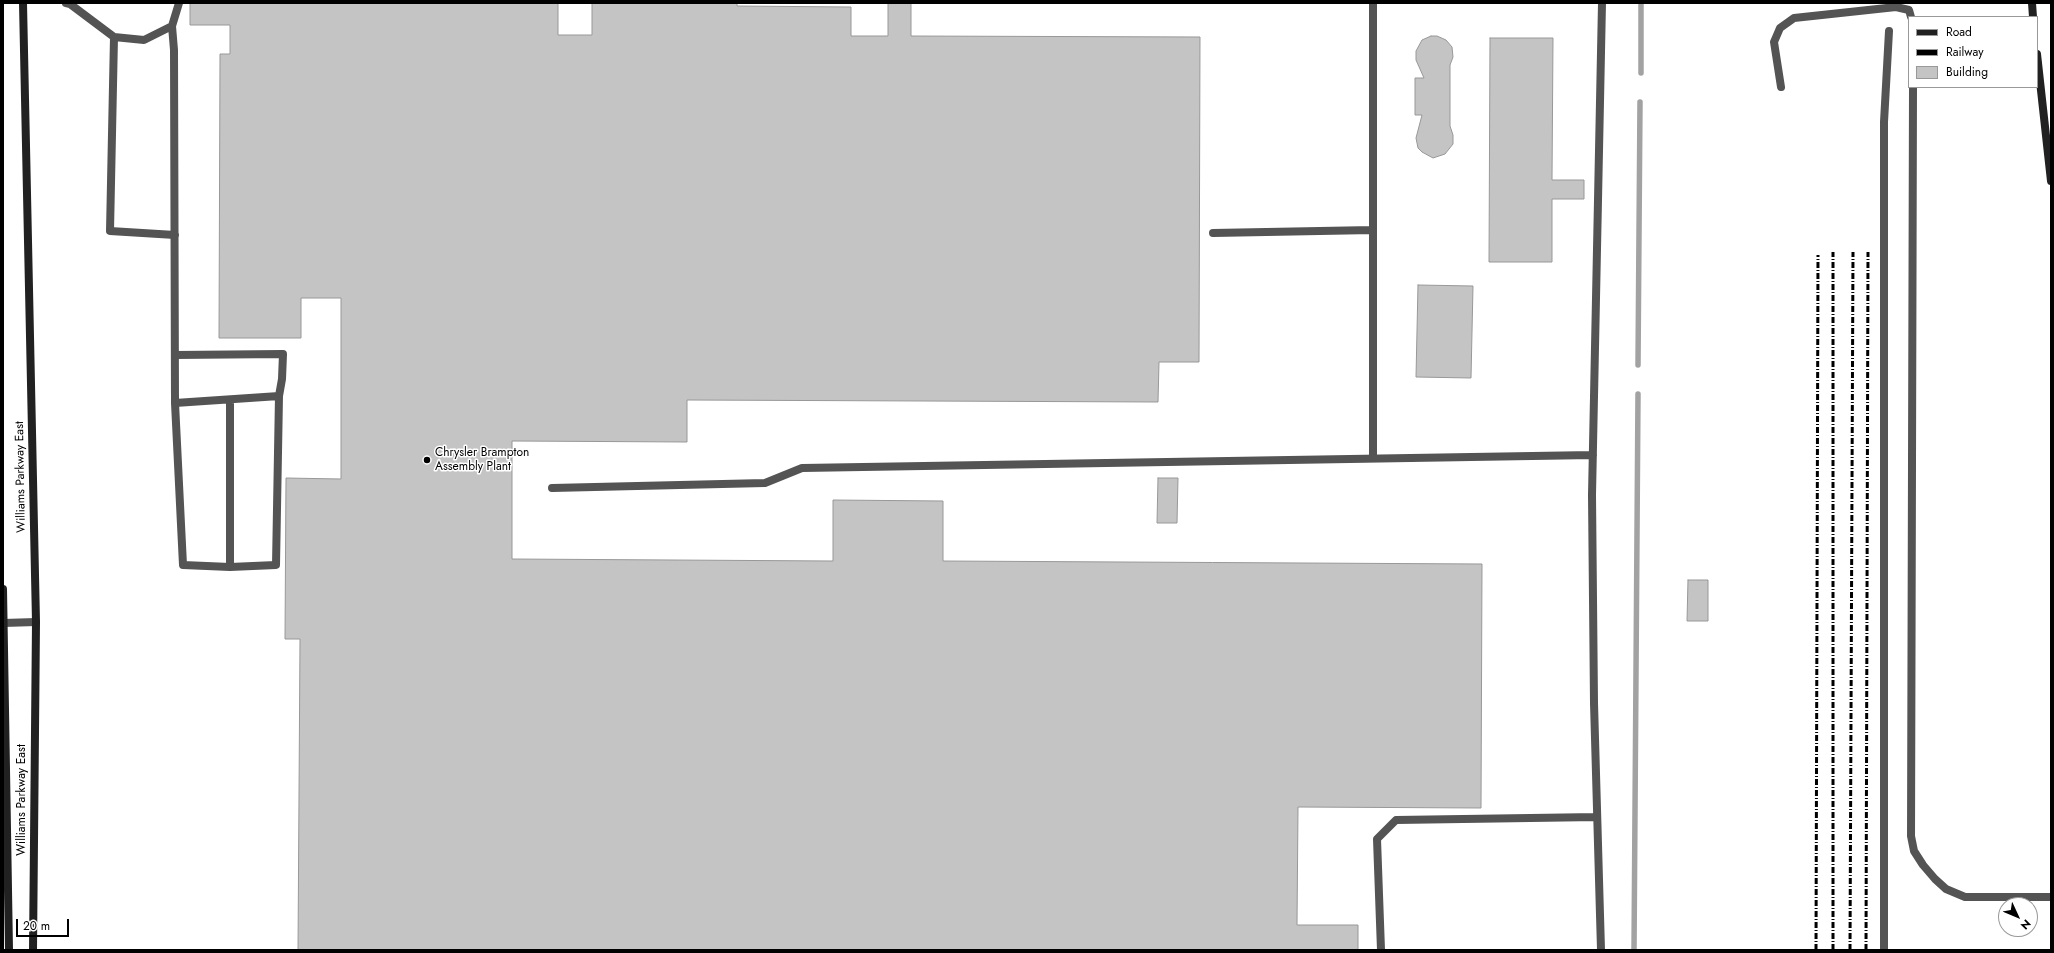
<!DOCTYPE html>
<html>
<head>
<meta charset="utf-8">
<style>
  body { margin:0 }
  #map { position:relative; width:2054px; height:953px; overflow:hidden; background:#fff; font-family:Jost,sans-serif }
  canvas { display:block }
  .frame { position:absolute; inset:0; border:4px solid #000; pointer-events:none }
  .legend { position:absolute; left:1908px; top:16px; width:130px; height:72px; box-sizing:border-box; background:#fff; border:1px solid #999; margin:0; padding:5px 7px; list-style:none; font-size:12px; color:#000 }
  .legend li { display:flex; align-items:center; gap:8px; height:20px }
  .legend b { width:20px; border:1px solid #999 }
  .north { position:absolute; left:1998px; top:897px; width:40px; height:40px; box-sizing:border-box; background:#fff; border:1px solid #999; border-radius:50%; rotate:134deg; font-size:11px; font-weight:700; line-height:16px; text-align:center; color:#000 }
  .north::after { content:''; display:block; margin:auto; width:14px; height:18px; background:#000; clip-path:polygon(50% 0,100% 100%,50% 72%,0 100%) }
  .scale { position:absolute; left:16px; top:919px; width:53px; height:18px; box-sizing:border-box; border:2px solid #000; border-top:0; padding-left:5px; font-size:12px; line-height:14px; white-space:nowrap; color:#000; -webkit-text-stroke:3px #fff; paint-order:stroke }
</style>
</head>
<body>
<div id="map">
<canvas width="2054" height="953"></canvas>
<div class="frame"></div>
<ul class="legend">
<li><b style="height:5px;background:#212121"></b>Road</li>
<li><b style="height:5px;background:#000"></b>Railway</li>
<li><b style="height:11px;background:#c4c4c4"></b>Building</li>
</ul>
<div class="north">N</div>
<div class="scale">20 m</div>
</div>
<script>
const g = document.querySelector('canvas').getContext('2d');
g.lineJoin = 'round';
const toPath = rows => new Path2D(rows.map(r => 'M' + r).join(''));
function strokePath(path, color, width, dash) { g.strokeStyle = color; g.lineWidth = width; g.lineCap = dash ? 'butt' : 'round'; g.setLineDash(dash || []); g.stroke(path); }
function fill(path, color) { g.fillStyle = color; g.fill(path, 'evenodd'); }
function drawText(font, color, halo, rows, align = 'center') {
  g.font = font + ' Jost,sans-serif'; g.lineWidth = 3; g.setLineDash([]); g.textBaseline = 'middle'; g.strokeStyle = halo; g.fillStyle = color; for (const [text, x, y, turn = 0] of rows) {
    g.save(); g.translate(x, y); g.rotate((+turn || 0) * Math.PI / 180); g.textAlign = isNaN(turn) ? turn : align; if (halo) g.strokeText(text, 0, 0); g.fillText(text, 0, 0); g.restore();
  }
}
const stream = toPath([
  [1641,73,1641,3],
  [1638,365,1640,102],
  [1634,950,1638,394]
]);
const building = toPath([
  [190,3,558,3,558,35,592,35,592,3,737,3,737,6,851,7,851,36,888,36,888,3,911,3,911,36,1200,37,1199,362,1159,362,1158,402,687,400,687,442,512,441,512,559,833,561,833,500,943,501,943,561,1482,564,1481,808,1298,807,1297,925,1358,925,1358,950,298,950,300,639,285,639,286,478,341,479,341,298,301,298,301,338,219,338,220,54,230,54,230,25,190,25,190,3],
  [1431,36,1437,36,1446,40,1452,47,1453,57,1450,65,1450,126,1453,135,1453,144,1445,154,1433,158,1422,152,1418,148,1416,138,1422,115,1415,115,1415,78,1424,78,1416,60,1416,51,1422,40,1431,36],
  [1490,38,1553,38,1552,180,1584,180,1584,199,1552,199,1552,262,1489,262,1490,38],
  [1418,285,1473,286,1471,378,1416,377,1418,285],
  [1158,478,1178,478,1177,523,1157,523,1158,478],
  [1688,580,1708,580,1708,621,1687,621,1688,580]
]);
const lane = toPath([
  [66,3,70,4,114,37,144,40,172,26,179,3],
  [172,26,174,50,175,403,183,565,230,567,276,565,279,396,175,403],
  [114,37,110,231,175,235],
  [1781,87,1774,42,1780,28,1794,18,1896,7,1909,10,1911,17],
  [1913,87,1911,836,1914,851,1923,865,1935,879,1946,889,1965,897,2051,897],
  [1213,233,1373,230],
  [175,355,283,354,282,379,279,396],
  [1373,458,1373,3],
  [552,488,765,483,802,468,1593,455],
  [1592,495,1602,3],
  [230,567,230,400],
  [3,623,36,622],
  [1594,703,1601,950],
  [1381,950,1377,839,1396,820,1597,817],
  [1884,950,1884,122,1889,31]
]);
const secondary = toPath([
  [23,3,36,622,33,950],
  [2032,3,2033,17],
  [2037,54,2051,181],
  [3,589,9,950]
]);
const rail = toPath([
  [1816,950,1818,255],
  [1833,950,1833,252],
  [1850,950,1853,252],
  [1866,950,1868,252]
]);
const laneBridge = toPath([
  [1592,495,1594,703]
]);
const markers = [
  [427,460,4,"#000"]
];
const poiNames = [
  ["Chrysler Brampton",435,453],
  ["Assembly Plant",435,467]
];
const streetNames = [
  ["Williams Parkway East",21,477,-91],
  ["Williams Parkway East",22,800,-90]
];
strokePath(stream, '#a2a2a2', 5.5);
fill(building, '#c4c4c4');
strokePath(building, '#989898', 1);
strokePath(lane, '#545454', 8);
strokePath(secondary, '#212121', 8);
strokePath(rail, '#000', 3, [6, 2, 1, 2]);
strokePath(laneBridge, '#545454', 8);
for (const [x, y, r, color] of markers) { const dot = new Path2D(); dot.arc(x, y, r, 0, 2 * Math.PI); g.fillStyle = color; g.fill(dot); strokePath(dot, '#fff', 1.5); }
drawText('12px', '#000', '#fff', poiNames, 'left');
drawText('12px', '#000', '#fff', streetNames);
</script>
</body>
</html>
